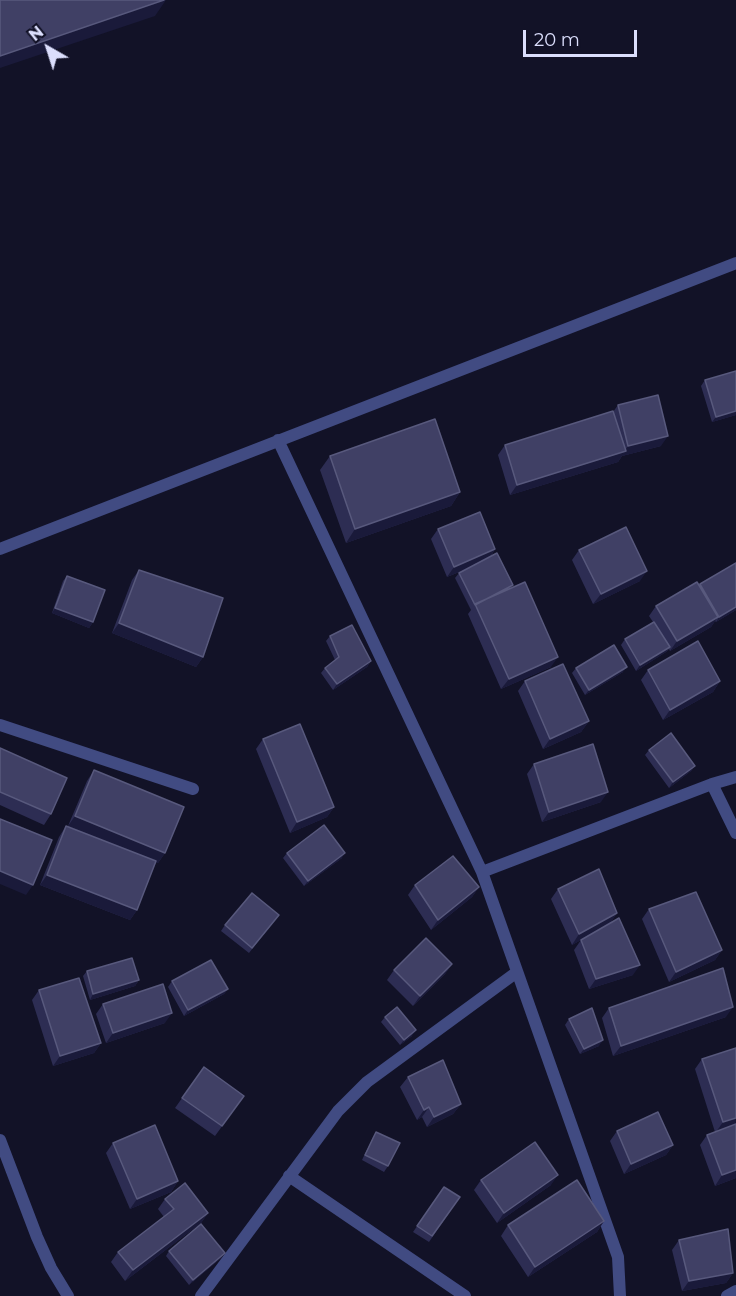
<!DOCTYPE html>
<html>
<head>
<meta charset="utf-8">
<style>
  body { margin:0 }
  #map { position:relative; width:736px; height:1296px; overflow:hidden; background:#121227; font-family:Montserrat,sans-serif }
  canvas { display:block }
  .north { position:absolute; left:18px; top:18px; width:60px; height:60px; -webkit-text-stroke:4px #121227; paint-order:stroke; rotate:321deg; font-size:16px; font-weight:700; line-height:24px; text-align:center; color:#dbdefc }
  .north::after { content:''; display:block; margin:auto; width:21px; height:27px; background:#dbdefc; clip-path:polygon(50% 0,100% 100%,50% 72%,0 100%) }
  .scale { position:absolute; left:523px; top:30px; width:114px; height:27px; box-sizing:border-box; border:3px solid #dbdefc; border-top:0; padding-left:8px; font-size:18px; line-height:21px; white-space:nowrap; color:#dbdefc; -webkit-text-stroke:4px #121227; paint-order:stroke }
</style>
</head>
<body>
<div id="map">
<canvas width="736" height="1296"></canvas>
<div class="north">N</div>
<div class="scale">20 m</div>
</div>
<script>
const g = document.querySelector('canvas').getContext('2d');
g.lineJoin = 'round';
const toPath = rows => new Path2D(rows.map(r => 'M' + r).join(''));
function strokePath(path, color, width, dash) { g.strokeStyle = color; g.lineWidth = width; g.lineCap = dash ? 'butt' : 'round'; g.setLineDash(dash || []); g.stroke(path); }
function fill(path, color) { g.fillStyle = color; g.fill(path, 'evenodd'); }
const street = toPath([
  [278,440,482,872,618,1257,620,1296],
  [0,549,736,263],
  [0,725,193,789],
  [712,784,736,833],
  [482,872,712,784,736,777],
  [0,1140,37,1237,51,1268,68,1296],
  [289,1176,465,1296],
  [201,1296,338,1111,367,1082,517,972],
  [727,1296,736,1291]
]);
const wall = toPath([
  [705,380,736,415,712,422,701,386],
  [618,405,661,446,622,456,618,462,510,495,498,455,505,445,613,412],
  [330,456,460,492,451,506,346,543,320,470],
  [438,529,495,549,491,556,510,588,551,667,501,689,468,614,471,610,455,578,459,573,469,568,447,577,431,539],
  [579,550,640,581,593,604,572,560],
  [139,570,203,657,196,667,112,633,132,580],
  [67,576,93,622,89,628,52,613,63,581],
  [700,584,736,610,716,622,715,621,711,627,670,651,669,649,666,652,636,671,621,645,625,639,653,622,649,616,656,606,699,586],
  [330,636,371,661,367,667,333,690,321,673,325,668,335,660,326,641],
  [576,668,623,672,585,695,572,673],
  [648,670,720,681,713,692,663,720,641,680],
  [525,681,589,721,581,732,543,749,518,691],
  [263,739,334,807,327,817,290,833,256,749],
  [0,748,51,814,44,825,0,805],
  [649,750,695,766,691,771,669,788,645,755],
  [534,764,601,802,542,822,527,774],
  [94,770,165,853,158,863,156,862,137,910,130,920,40,885,59,837,66,826,126,850,68,826,87,781],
  [287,853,342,858,304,886,283,858],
  [415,885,479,887,472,897,431,930,408,895],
  [558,889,617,913,610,923,633,975,589,989,574,950,581,940,604,927,572,945,551,899],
  [649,909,722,950,715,960,669,982,642,919],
  [279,915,249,953,221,931,225,925],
  [452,964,445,974,413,1006,387,980,394,970],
  [87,971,139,980,135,986,90,1000,83,976],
  [172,981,228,989,224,994,184,1016,168,987],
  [39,990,101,1043,94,1053,53,1066,32,1000],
  [103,1004,165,1023,106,1043,96,1014],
  [609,1008,726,1017,613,1056,602,1018],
  [385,1017,412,1036,400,1045,381,1022],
  [569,1019,599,1046,580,1054,565,1025],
  [736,1048,736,1178,715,1186,700,1145,707,1135,715,1132,695,1069,702,1059],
  [204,1067,244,1096,215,1136,175,1108],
  [408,1077,461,1104,453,1114,427,1127,422,1117,417,1120,400,1087],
  [617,1131,673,1145,666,1155,624,1174,610,1141],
  [376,1132,388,1166,384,1172,362,1160,373,1137],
  [113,1143,178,1181,171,1192,130,1209,106,1153],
  [481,1180,551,1185,497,1223,474,1190],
  [444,1187,460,1197,429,1242,413,1232],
  [165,1199,208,1213,201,1223,125,1281,111,1262,118,1252,164,1217,158,1209],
  [604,1221,597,1232,528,1277,501,1236,508,1225],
  [679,1240,733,1273,726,1283,682,1291,672,1250],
  [169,1251,225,1253,221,1258,189,1285,166,1256]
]);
const shadedWall = toPath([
  [164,0,166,0,155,16,0,68,0,56],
  [736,411,736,415,712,422,716,417],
  [668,436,661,446,622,456,618,462,510,495,517,485,624,452,628,446],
  [460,492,451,506,346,543,355,529],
  [495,549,488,560,447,577,454,567],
  [647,571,640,581,593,604,601,594],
  [513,585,509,590,475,604],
  [736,607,736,610,716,622,719,617],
  [55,608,93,622,89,628,52,613],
  [718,617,711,627,670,651,677,641],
  [119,623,203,657,196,667,112,633],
  [670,647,666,652,636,671,640,665],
  [558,657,551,667,501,689,509,679],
  [371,661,367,667,333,690,337,684],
  [627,667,623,672,585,695,589,690],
  [720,681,713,692,663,720,670,710],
  [589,721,581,732,543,749,550,739],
  [695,766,691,771,669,788,673,782],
  [608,792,601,802,542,822,549,812],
  [334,807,327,817,290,833,297,822],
  [75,816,165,853,158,863,68,826],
  [345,853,342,858,304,886,308,881],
  [0,871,33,885,26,895,0,884],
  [47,875,137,910,130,920,40,885],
  [479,887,472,897,431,930,438,920],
  [617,913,610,924,572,945,579,934],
  [722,950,715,960,669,982,676,972],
  [452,964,445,974,413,1006,420,996],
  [640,965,633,975,589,989,596,979],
  [139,980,135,986,90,1000,93,994],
  [228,989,224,994,184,1016,188,1010],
  [733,1007,726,1017,613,1056,621,1046],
  [172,1013,165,1023,106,1043,113,1033],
  [416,1030,412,1036,400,1045,404,1040],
  [603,1040,599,1046,580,1054,584,1049],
  [101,1043,94,1053,53,1066,60,1056],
  [461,1104,453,1114,427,1127,434,1117],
  [429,1107,422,1117,417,1120,424,1110],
  [736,1118,736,1126,716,1132,723,1122],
  [673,1145,666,1155,624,1174,631,1164],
  [736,1170,736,1178,715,1186,722,1175],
  [558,1175,551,1185,497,1223,504,1213],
  [178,1181,171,1192,130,1209,137,1199],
  [208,1213,201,1223,125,1281,133,1270],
  [604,1221,597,1232,528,1277,535,1267],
  [225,1253,221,1258,189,1285,193,1280],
  [733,1273,726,1283,682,1291,689,1281]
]);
const building = toPath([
  [0,0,164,0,0,56,0,0],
  [736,371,736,411,716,417,705,380,736,371],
  [658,395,668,436,628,446,618,405,658,395],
  [613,411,626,451,517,485,505,445,613,411],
  [435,419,460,492,355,529,330,456,435,419],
  [480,512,495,549,454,567,438,529,480,512],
  [626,527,647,571,601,594,579,550,626,527],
  [497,553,513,585,475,605,459,573,497,553],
  [736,563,736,607,719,617,700,584,736,563],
  [139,570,223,598,203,657,119,623,139,570],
  [67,576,105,590,93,622,55,608,67,576],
  [525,582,558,657,509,679,475,604,525,582],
  [697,582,718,617,677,641,656,606,697,582],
  [654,622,670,647,640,665,625,639,654,622],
  [352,625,371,661,337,684,325,668,339,657,330,636,352,625],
  [698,641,720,681,670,710,648,670,698,641],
  [614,645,627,667,589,690,576,668,614,645],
  [563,664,589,721,550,739,525,681,563,664],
  [300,724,334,807,297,822,263,739,300,724],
  [671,733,695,766,673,782,649,750,671,733],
  [593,744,608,792,549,812,534,764,593,744],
  [0,748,67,778,51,814,0,792,0,748],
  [94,770,184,807,165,853,75,816,94,770],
  [0,819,52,840,33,885,0,871,0,819],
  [324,825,345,853,308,881,287,853,324,825],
  [66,826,156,861,137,910,47,875,66,826],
  [453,856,479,887,438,920,415,885,453,856],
  [599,869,617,913,579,934,558,889,599,869],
  [696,892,722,950,676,972,649,909,696,892],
  [252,893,279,915,252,948,225,925,252,893],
  [619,918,640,965,596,979,581,940,619,918],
  [426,938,452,964,420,996,394,970,426,938],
  [132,958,139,980,93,994,87,971,132,958],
  [211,960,228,989,188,1010,172,981,211,960],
  [723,968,733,1007,621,1046,609,1008,723,968],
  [79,978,101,1043,60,1056,39,990,79,978],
  [163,984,172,1013,113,1033,103,1004,163,984],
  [397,1007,416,1030,404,1040,385,1017,397,1007],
  [592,1008,603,1040,584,1049,569,1019,592,1008],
  [736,1048,736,1118,723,1122,702,1059,736,1048],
  [443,1060,461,1104,434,1117,429,1107,424,1110,408,1077,443,1060],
  [204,1067,244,1096,222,1126,182,1098,204,1067],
  [658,1112,673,1145,631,1164,617,1131,658,1112],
  [736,1124,736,1170,722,1175,707,1135,736,1124],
  [155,1125,178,1181,137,1199,113,1143,155,1125],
  [376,1132,400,1143,388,1166,365,1155,376,1132],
  [535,1142,558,1175,504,1213,481,1180,535,1142],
  [577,1180,604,1221,535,1267,508,1225,577,1180],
  [185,1183,208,1213,133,1270,118,1252,174,1209,165,1199,185,1183],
  [444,1187,460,1197,432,1236,417,1226,444,1187],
  [201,1224,225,1253,193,1280,169,1251,201,1224],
  [728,1229,733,1273,689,1281,679,1240,728,1229]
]);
strokePath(street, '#414b82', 12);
fill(wall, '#2d2d53');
fill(shadedWall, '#1a1a3a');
fill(building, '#404065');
strokePath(building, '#58597d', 1.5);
</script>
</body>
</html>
